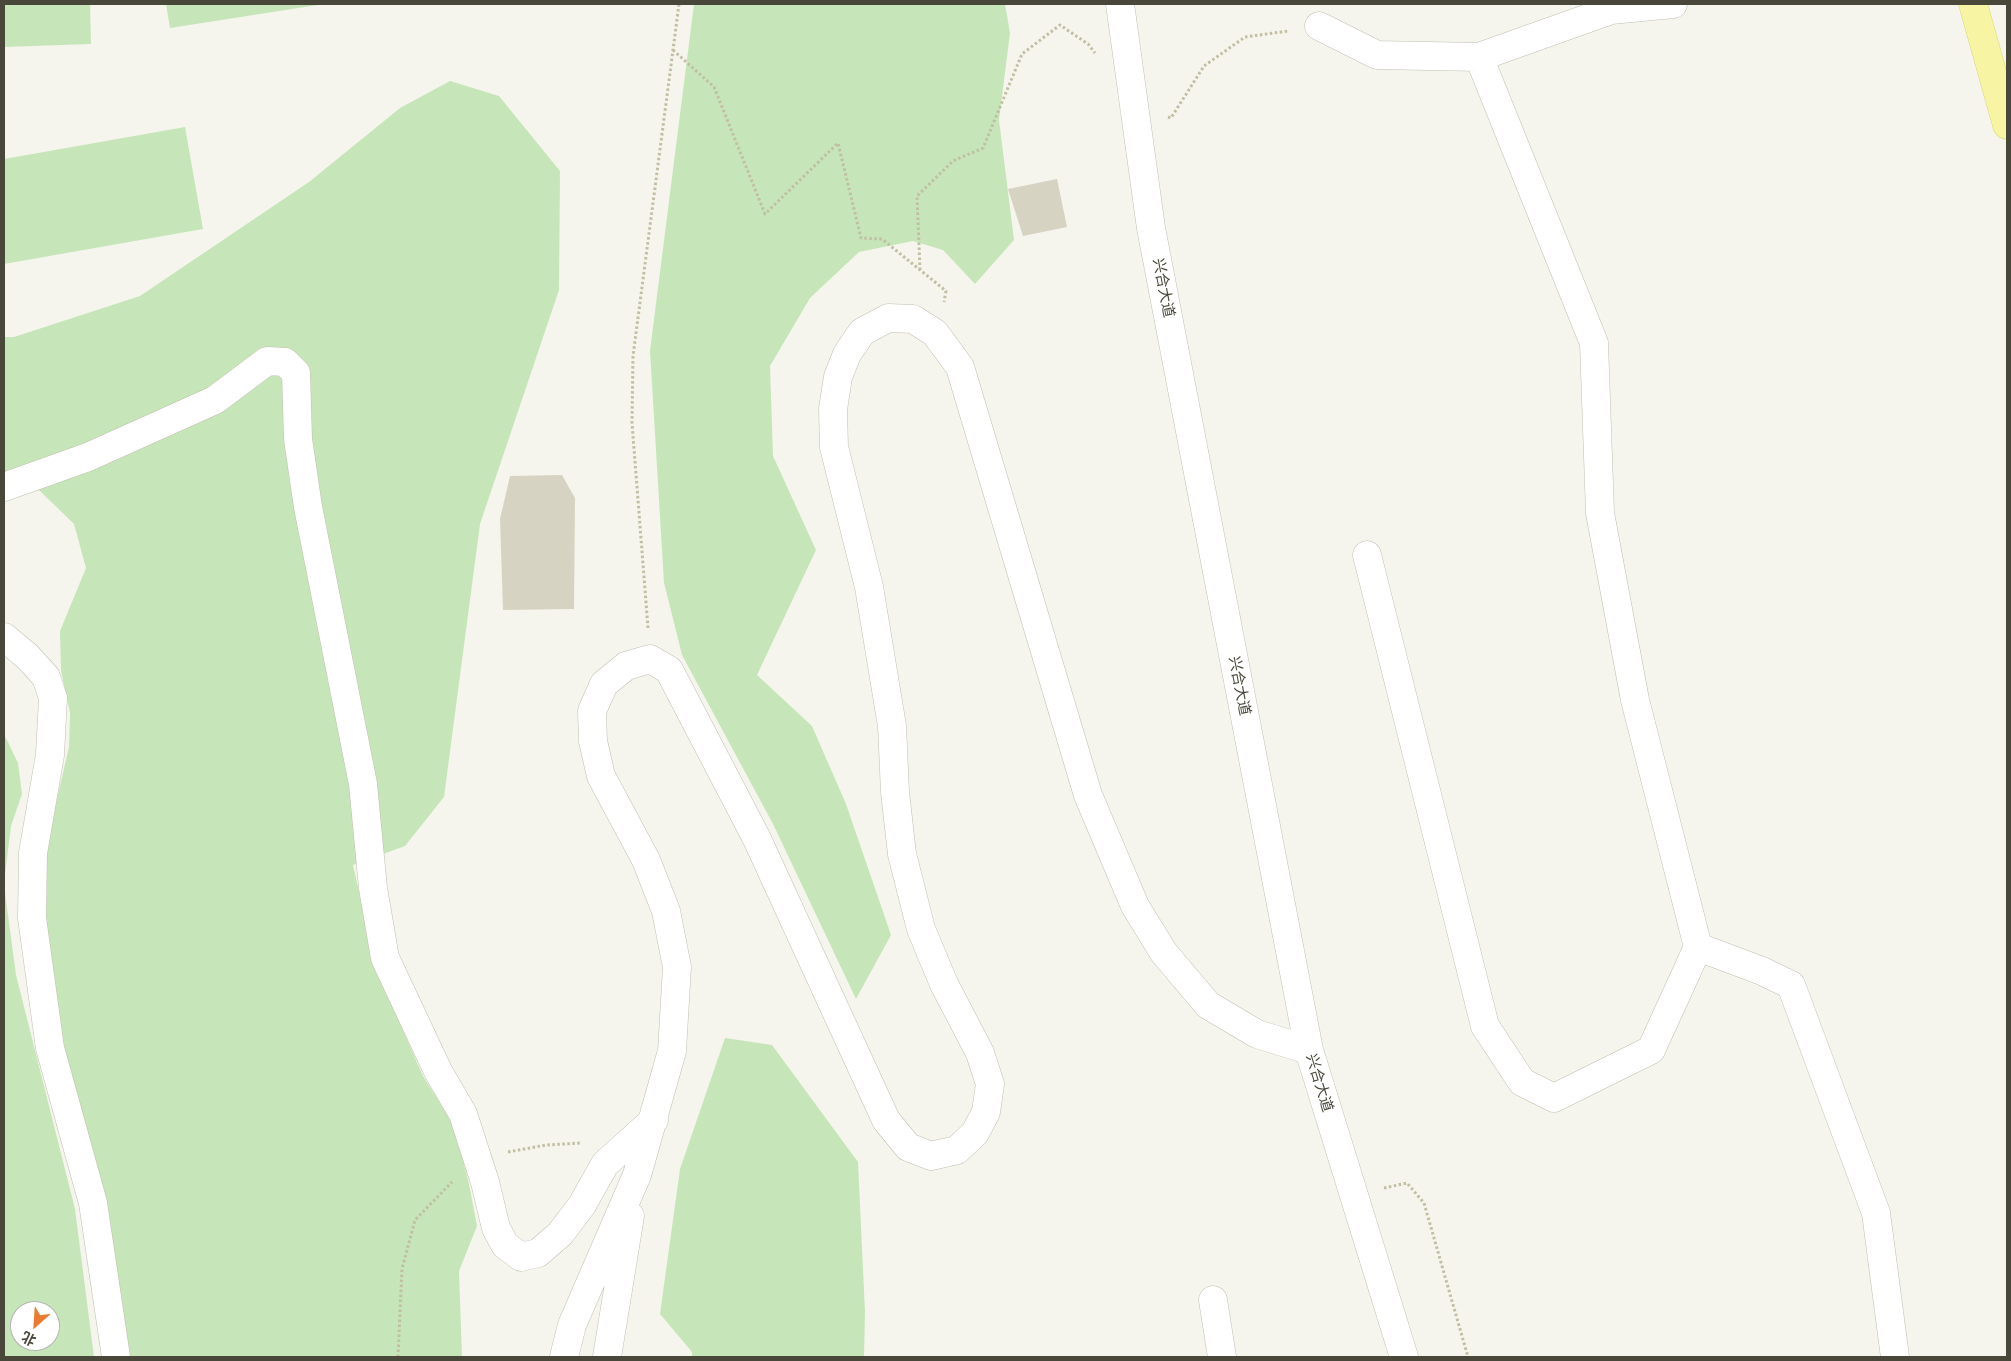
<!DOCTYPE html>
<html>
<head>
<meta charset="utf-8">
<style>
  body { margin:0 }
  #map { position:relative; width:2011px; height:1361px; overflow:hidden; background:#f5f5ed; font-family:Manrope,"Noto Sans SC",sans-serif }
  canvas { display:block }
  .frame { position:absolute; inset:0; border:5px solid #49473a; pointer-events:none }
  .north { position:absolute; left:10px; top:1301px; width:50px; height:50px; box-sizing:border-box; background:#fff; border:1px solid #b6b5b0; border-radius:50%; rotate:206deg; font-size:14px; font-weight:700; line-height:20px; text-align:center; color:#49473a }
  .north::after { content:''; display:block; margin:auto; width:18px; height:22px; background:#ea7b2f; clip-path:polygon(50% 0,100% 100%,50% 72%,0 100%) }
</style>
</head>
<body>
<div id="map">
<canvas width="2011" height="1361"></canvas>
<div class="frame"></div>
<div class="north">北</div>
</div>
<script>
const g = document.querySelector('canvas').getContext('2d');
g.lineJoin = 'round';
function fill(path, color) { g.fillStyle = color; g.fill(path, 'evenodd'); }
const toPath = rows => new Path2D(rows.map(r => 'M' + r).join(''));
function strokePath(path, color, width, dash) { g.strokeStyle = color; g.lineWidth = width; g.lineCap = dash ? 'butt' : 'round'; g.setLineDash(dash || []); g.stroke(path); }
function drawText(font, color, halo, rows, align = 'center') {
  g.font = font + ' Manrope,"Noto Sans SC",sans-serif'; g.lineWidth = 5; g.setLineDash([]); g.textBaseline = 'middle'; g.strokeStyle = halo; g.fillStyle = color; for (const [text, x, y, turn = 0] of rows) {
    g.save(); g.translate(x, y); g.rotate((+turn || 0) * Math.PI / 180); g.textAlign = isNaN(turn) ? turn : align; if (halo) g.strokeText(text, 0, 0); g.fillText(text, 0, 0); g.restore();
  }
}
const green = toPath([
  [4,4,90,4,91,44,4,47],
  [166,4,324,4,170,28],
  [694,4,1005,4,1010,33,999,120,1014,240,975,284,943,250,913,241,859,252,810,298,770,366,773,456,816,550,757,675,812,726,846,804,891,935,856,999,773,824,682,655,664,583,650,351],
  [450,81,499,96,560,171,559,290,480,524,444,797,405,846,353,865,377,971,423,1076,454,1125,469,1184,477,1226,459,1271,462,1357,126,1357,59,1039,43,908,45,850,69,747,70,713,61,671,60,631,86,568,74,524,40,491,4,475,4,337,14,337,140,296,309,182,400,108],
  [185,127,203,229,4,264,4,159],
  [4,734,18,763,22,794,11,826,4,883],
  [4,885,16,975,75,1209,94,1357,4,1357],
  [20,1311,50,1311,50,1341,20,1341],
  [725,1038,772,1045,858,1162,865,1312,864,1357,692,1357,692,1352,660,1314,680,1169]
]);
const building = toPath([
  [1057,179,1067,227,1023,236,1008,189],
  [562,475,575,498,574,609,503,610,500,519,510,476]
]);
const path = toPath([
  [673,50,714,87,765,214,838,143,861,238,882,239,946,291,944,302],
  [1168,117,1171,118,1204,66,1245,37,1288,31],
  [920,270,917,196,953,161,983,148,1022,54,1060,25,1088,44,1095,53],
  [648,628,632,423,633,356,679,4],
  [508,1152,546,1145,581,1143],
  [1384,1188,1407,1183,1424,1203,1468,1357],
  [398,1357,402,1269,415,1220,452,1182]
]);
const minor = toPath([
  [1120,4,1151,228,1309,1050,1404,1357],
  [1319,26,1377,55,1479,57,1611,10,1673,4],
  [1479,57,1594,343,1600,513,1635,700,1698,947,1762,971,1791,985,1876,1213,1895,1357],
  [4,487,88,457,215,400,267,361,285,362,296,373,298,439,308,507,363,784,373,888,385,958,438,1071,463,1114,485,1182,496,1228,505,1245,521,1257,538,1253,560,1234,582,1205,605,1164,654,1120],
  [1367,555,1485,1026,1522,1082,1554,1098,1651,1050,1698,947],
  [4,637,28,657,46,677,53,698,50,755,33,853,32,918,50,1048,93,1203,116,1357],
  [1213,1300,1222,1357],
  [564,1357,572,1325,637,1175,672,1051,677,967,666,911,646,860,601,776,593,741,592,711,604,684,626,666,650,659,669,670,757,839,886,1120,908,1147,931,1156,957,1150,975,1133,986,1112,990,1084,980,1053,944,984,921,929,902,854,895,792,892,726,869,587,834,447,833,409,838,377,847,354,862,332,888,318,913,319,935,333,960,367,1088,795,1135,906,1164,953,1208,1005,1257,1034,1309,1050],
  [607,1357,630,1216]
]);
const major = toPath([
  [1973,4,2007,125]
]);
const streetNames = [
  ["兴合大道",1163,288,79],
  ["兴合大道",1239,686,79],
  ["兴合大道",1319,1083,73]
];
fill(green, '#c6e6b9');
fill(building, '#d6d3c3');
strokePath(minor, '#c0bfb0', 29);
strokePath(major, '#dcd774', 29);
strokePath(path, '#c1bea2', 3, [2.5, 2.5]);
strokePath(minor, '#fff', 28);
strokePath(major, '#f7f5a4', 28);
drawText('15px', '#49473a', '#fff', streetNames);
</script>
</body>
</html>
